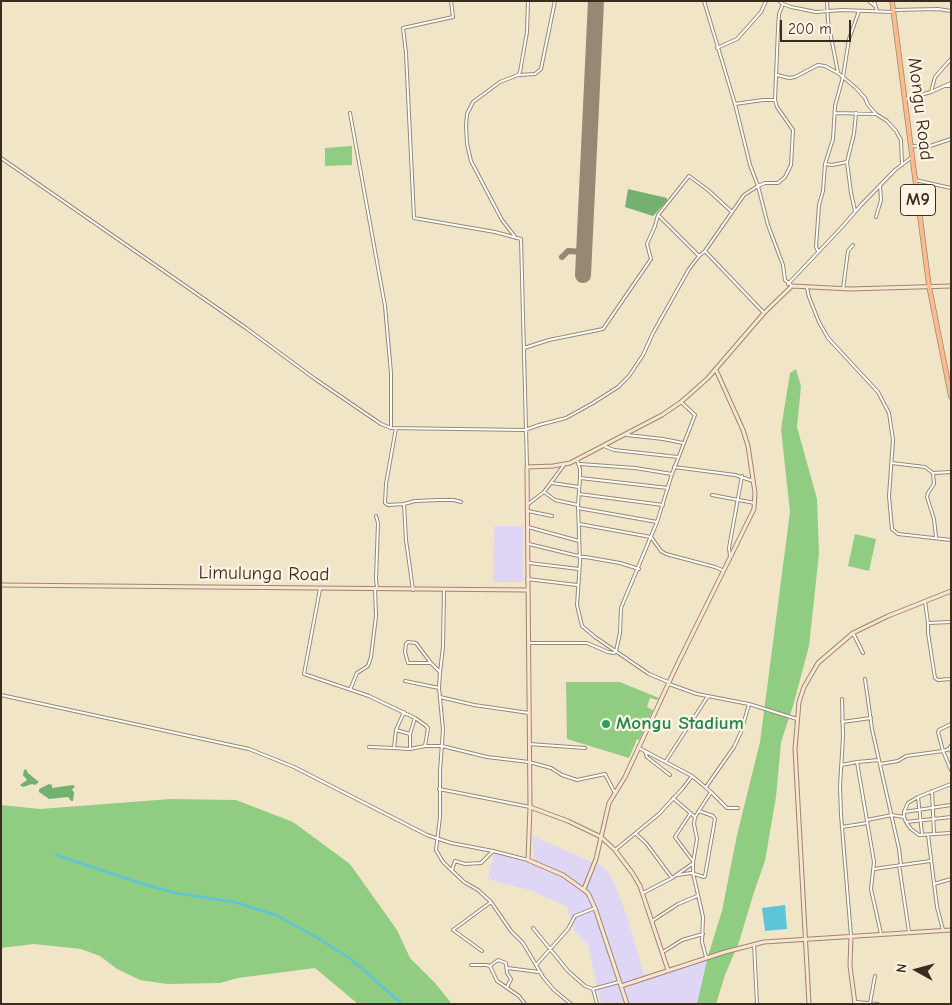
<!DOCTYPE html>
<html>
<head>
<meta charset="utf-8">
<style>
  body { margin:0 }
  #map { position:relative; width:952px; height:1005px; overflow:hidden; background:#f0e6c7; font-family:"Comic Neue",sans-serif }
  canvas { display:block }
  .frame { position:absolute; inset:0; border:2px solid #3b2a1e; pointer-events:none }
  .north { position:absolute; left:892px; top:945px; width:50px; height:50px; -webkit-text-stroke:4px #fcf5e5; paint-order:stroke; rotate:277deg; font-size:14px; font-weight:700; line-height:20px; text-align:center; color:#3b2a1e }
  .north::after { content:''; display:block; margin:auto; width:18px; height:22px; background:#3b2a1e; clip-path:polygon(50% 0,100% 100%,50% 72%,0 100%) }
  .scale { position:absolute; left:780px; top:20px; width:71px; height:22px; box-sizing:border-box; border:2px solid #3b2a1e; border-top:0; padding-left:6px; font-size:15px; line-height:18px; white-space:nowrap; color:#3b2a1e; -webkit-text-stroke:4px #fcf5e5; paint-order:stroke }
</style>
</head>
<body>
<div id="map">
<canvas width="952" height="1005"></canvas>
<div class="frame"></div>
<div class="north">N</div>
<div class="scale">200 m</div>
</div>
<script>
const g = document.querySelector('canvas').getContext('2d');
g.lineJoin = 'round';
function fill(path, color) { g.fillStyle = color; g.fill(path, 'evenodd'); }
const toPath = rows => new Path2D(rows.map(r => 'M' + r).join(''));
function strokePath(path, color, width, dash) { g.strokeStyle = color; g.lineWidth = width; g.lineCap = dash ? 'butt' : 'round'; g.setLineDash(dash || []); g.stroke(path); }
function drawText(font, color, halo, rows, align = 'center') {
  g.font = font + ' "Comic Neue",sans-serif'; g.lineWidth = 4.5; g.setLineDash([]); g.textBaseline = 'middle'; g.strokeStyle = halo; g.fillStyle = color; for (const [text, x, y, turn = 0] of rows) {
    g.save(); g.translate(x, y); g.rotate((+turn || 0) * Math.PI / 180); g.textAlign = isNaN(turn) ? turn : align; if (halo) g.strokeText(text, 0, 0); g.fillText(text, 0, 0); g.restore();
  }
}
const built = toPath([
  [494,526,523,526,523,582,493,582],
  [532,836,604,867,612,878,627,916,644,975,708,956,697,1004,601,1004,588,945,575,932,567,907,530,890,501,883,488,878,494,853,513,856,532,862,534,852]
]);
const green = toPath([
  [352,146,352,165,325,166,325,148],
  [796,369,801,386,797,427,817,499,819,554,809,646,793,706,781,742,776,797,765,861,754,892,739,942,725,975,716,1004,697,1004,708,956,722,911,737,835,760,742,790,512,781,429,790,373],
  [855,534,876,539,869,571,848,566],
  [566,682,620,682,659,698,657,700,650,698,647,707,653,710,639,740,637,739,629,758,567,739],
  [171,799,236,800,293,822,350,864,397,930,410,958,435,983,452,1004,358,1004,315,968,238,978,220,983,167,984,140,980,117,969,100,956,81,949,34,944,1,948,1,805,40,809]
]);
const forest = toPath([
  [628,189,667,198,667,201,653,216,625,207],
  [26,769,28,773,39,782,35,785,32,784,23,787,20,785,27,780,23,775,24,770],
  [49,784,52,785,52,788,73,785,75,787,72,789,74,793,73,801,71,801,68,797,49,799,39,792,39,789]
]);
const water = toPath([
  [785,905,787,929,765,931,762,908]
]);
const canal = toPath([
  [56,855,143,884,176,893,234,902,276,915,318,938,352,960,402,1004]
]);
const taxiway = toPath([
  [562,257,568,251,584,252]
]);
const runway = toPath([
  [583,275,596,1]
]);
const street = toPath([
  [451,1,453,17,403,28,406,53,414,218,495,232,521,239,527,467],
  [704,1,735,104,750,165,758,186,768,225,783,265,785,280,792,286],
  [827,1,828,21,838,73],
  [869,1,875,6],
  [874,1,877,11],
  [783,4,791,7,816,12,842,10,892,12],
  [893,10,938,9,951,11],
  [717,48,737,39,761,12,766,1],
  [518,75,535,74,541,69,555,1],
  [777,75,789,78,795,77,818,65,825,66,838,73,856,88,865,98,868,105,876,114],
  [945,86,951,86],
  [931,92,935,77,951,59],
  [906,99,931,92,951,83],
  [775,100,778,29,779,14,783,4,779,1],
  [735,104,763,100,775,100,777,107,793,130,791,165,785,177,778,183,765,183,758,186,744,195,705,251,764,313],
  [350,113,385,306,391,373,391,427],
  [835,113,876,114,887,121,896,131,901,140,902,165],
  [912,146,927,147,951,139],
  [1,158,246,328,315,379,381,424,391,428,525,430,539,425,566,418,593,403,618,387,629,376,643,355,653,333,689,269,699,256],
  [825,164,832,165,847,162],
  [915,180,951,188],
  [855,211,851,193,847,162,854,134,856,113],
  [876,217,881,200,880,185],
  [516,238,502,220,471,161,467,144,466,126,467,114,473,102,500,82,518,75,520,72,527,32,528,1],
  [705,251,699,256,658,215,689,176,708,190,732,212],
  [818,251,816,247,819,205,823,191,825,164,833,139,835,106,843,77,849,39,859,11],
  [788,284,841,228,861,205,895,170,912,157],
  [807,288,809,297,819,322,828,338,878,392,889,413,893,440,889,496,892,529,898,534,951,540],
  [843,289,848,251,853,245],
  [524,348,549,340,603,329,651,259,647,244,655,226,658,215],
  [396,428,386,484,385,503,388,505,404,504],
  [627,435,663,439,683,443],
  [604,446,614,450,678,457],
  [577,460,580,469,580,478,578,505,580,562,577,605,582,626,595,637,649,674,668,682],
  [892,463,925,467,933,473,951,472],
  [580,464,635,468,672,474],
  [674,467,735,475,753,481],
  [933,473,934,484,928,493,927,497,934,519,936,537],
  [580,478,668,488],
  [552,483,579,487],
  [544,492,555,500,578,505],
  [579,494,663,505],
  [712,495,755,503],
  [527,505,544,492,564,465],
  [578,508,657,522],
  [528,511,552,516],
  [376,516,378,523,376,579,377,588],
  [579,524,651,537,661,551,666,554,715,567,722,570],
  [528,527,579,541],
  [529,544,574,555,620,563,639,569],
  [730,556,729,548,742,476],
  [529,563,579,569],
  [527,579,577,585],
  [320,589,304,674,369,696,415,718],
  [413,590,406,540,404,504,415,501,439,500,454,500,461,502],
  [925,601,928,623,951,622],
  [928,623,928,633,935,678,938,680,951,679],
  [853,633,863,653],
  [528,643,587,643,608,652,614,653,616,651,620,633,621,608,657,522,672,474,695,415,681,402],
  [431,663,408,663,405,652,406,644,408,642,416,643,431,663,440,672,439,688,443,730,440,771,440,817,436,850,443,862,464,882,478,890,491,902,511,931,523,943,543,977,554,990,571,1004],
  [440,672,443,647,444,590],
  [865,679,872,729,899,849,901,865],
  [405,681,439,688],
  [669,684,697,694,749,704,797,719],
  [350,690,357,673,368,666,371,657,376,616,375,589],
  [1,695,249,749,294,767,427,835,451,843,493,851,528,860],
  [440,697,474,705,529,713],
  [842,699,843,737,840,786,841,815,851,936],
  [842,722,871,718],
  [951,724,939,730,938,732,943,751,949,749,951,751],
  [396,730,410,734],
  [529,744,585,748],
  [425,746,428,728,425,725,415,718,410,734,410,749,425,746,442,746,487,757,529,762,551,768,562,775,577,780,605,774,615,793],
  [369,747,394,748,396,730,404,712],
  [394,748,409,749],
  [639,748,692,776,711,792,727,808,738,808],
  [949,749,951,745],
  [645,751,647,757,670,775],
  [666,761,708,696],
  [857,762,874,862,871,889,881,934],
  [880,764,898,761,906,756,943,751,951,770],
  [841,765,857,762,879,760],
  [706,787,734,747,741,732,749,704],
  [439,789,530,807],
  [932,791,934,834],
  [673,798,695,817],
  [904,812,951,805],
  [690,814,675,837,693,861],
  [904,817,904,812,908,803,918,797],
  [867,820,892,815,904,817,906,822,911,829,919,835,951,833],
  [906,822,951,817],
  [842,827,867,823],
  [636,834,646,843,672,878],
  [922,834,918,797,951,784],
  [928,835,937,907,943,930],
  [615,850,659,814,683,788,692,776],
  [899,865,909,932],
  [874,869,930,861],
  [452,870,455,861,465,864,481,863,493,851],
  [677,875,691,873,704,877,705,876,715,819,713,816,699,811],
  [934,884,951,879],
  [643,893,672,878,692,864],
  [652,921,678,904,697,896],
  [533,928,568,971,585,986,593,989,619,982],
  [754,944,757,1004],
  [482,951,453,930,491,902],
  [663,952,682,940,703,934],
  [706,957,702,942,703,917,693,873,693,863,697,839,694,824,695,817,711,792],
  [471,965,486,965,490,966,497,981,519,996,525,1004],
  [536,965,568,929,575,916,595,908],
  [490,966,498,960,506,963,507,973,511,979,507,987],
  [507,968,539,972],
  [593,989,597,1004],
  [855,1002,878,1004],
  [870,1003,875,976]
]);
const secondary = toPath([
  [1,585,527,590],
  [530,807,568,821,601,837,615,850,633,874,640,886,668,970],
  [584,889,596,859,609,803,625,777,678,663,754,509,755,493,748,446,743,430,716,370],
  [851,936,850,966,855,1004],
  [621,986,725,952,764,942,951,930],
  [627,1004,595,908,588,893,563,875,528,860,530,807,527,467,553,466,570,463,662,415,681,402,708,378,764,313,792,286,850,289,951,286],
  [809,1004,795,749,799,702,804,687,818,663,853,633,888,616,951,591]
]);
const primary = toPath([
  [892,1,929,286,951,397]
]);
const markers = [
  [606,724,5,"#2e9e5b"]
];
const shields = [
  [918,200,35]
];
const shieldNames = [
  ["M9",918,200]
];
const streetNames = [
  ["Mongu Road",920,109,83],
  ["Limulunga Road",264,574,1]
];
const leisureNames = [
  ["Mongu Stadium",616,724]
];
fill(built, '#dfd5f5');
fill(green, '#90cc82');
fill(forest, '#74b070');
fill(water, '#5cc5d7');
strokePath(canal, '#5cc5d7', 2.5);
strokePath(taxiway, '#968872', 6);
strokePath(runway, '#968872', 16);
strokePath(street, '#968872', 4);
strokePath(secondary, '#968872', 5);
strokePath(primary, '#968872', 5.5);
strokePath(street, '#fff', 2);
strokePath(secondary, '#fee3d1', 3);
strokePath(primary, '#fcba8d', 4);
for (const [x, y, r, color] of markers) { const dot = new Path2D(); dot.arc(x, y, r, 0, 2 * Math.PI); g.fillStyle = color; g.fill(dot); strokePath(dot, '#fcf5e5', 2); }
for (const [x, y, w] of shields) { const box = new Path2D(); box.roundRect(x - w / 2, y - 15.5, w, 31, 4); g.fillStyle = '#fcf5e5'; g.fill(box); strokePath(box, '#3b2a1e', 1); }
drawText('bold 18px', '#3b2a1e', null, shieldNames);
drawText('19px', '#3b2a1e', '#fcf5e5', streetNames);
drawText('bold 19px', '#27864d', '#fcf5e5', leisureNames, 'left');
</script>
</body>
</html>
